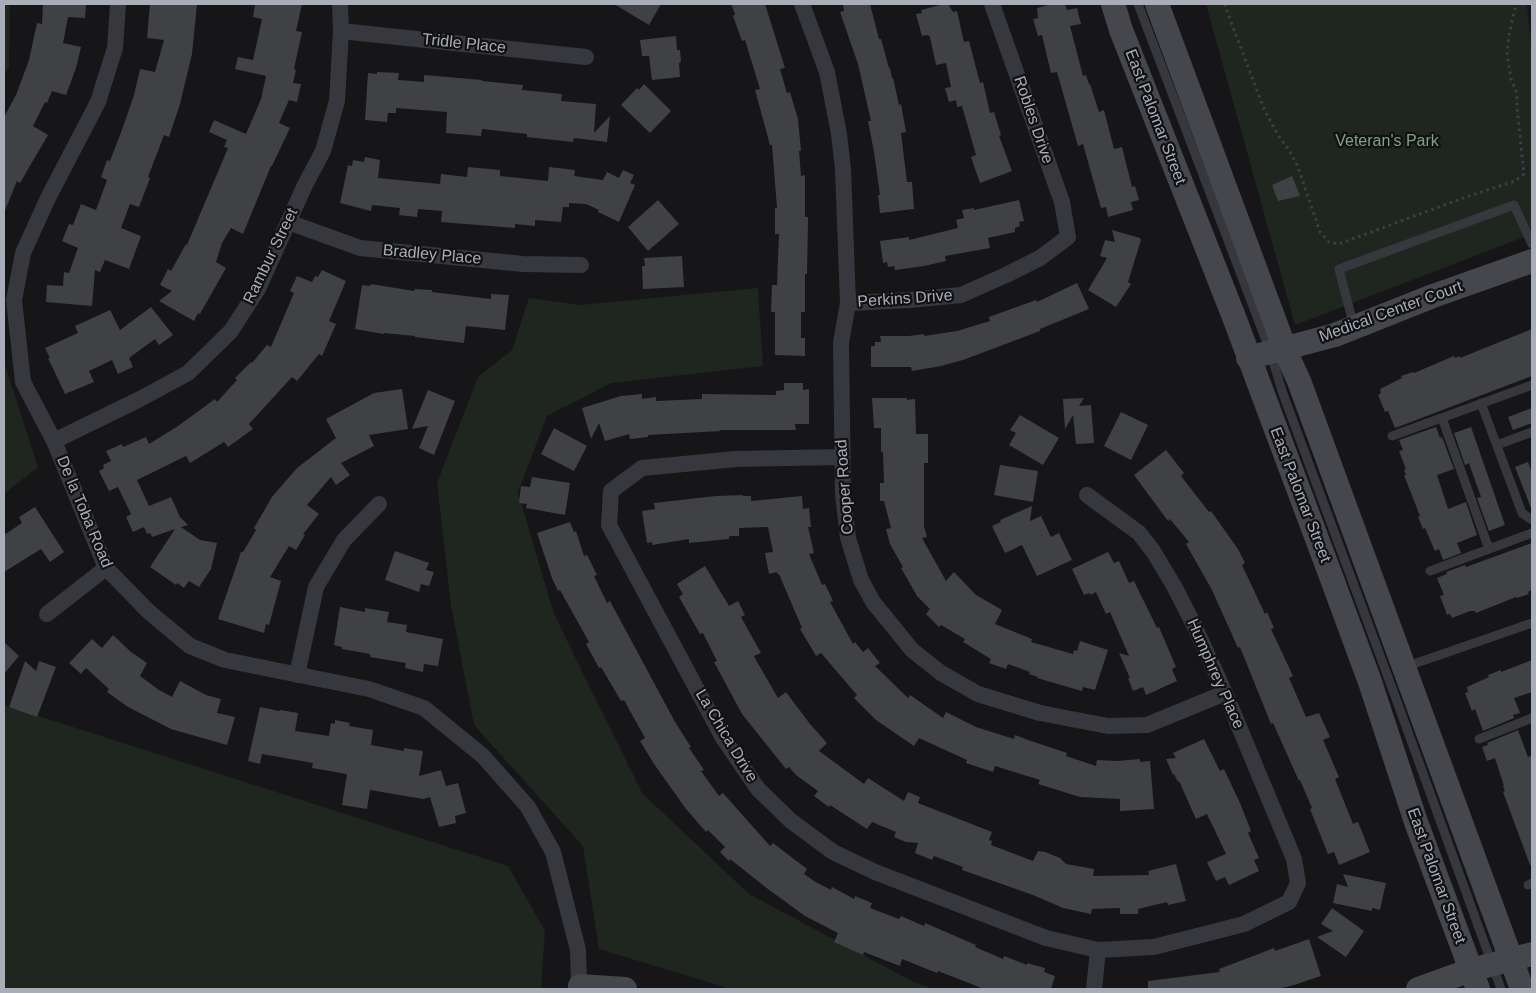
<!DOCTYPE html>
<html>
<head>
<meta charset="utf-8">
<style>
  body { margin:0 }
  #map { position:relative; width:1536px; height:993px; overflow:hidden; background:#161618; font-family:Helvetica,sans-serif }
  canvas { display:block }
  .frame { position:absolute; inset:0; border:5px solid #a8adb8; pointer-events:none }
</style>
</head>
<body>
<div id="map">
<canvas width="1536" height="993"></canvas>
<div class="frame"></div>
</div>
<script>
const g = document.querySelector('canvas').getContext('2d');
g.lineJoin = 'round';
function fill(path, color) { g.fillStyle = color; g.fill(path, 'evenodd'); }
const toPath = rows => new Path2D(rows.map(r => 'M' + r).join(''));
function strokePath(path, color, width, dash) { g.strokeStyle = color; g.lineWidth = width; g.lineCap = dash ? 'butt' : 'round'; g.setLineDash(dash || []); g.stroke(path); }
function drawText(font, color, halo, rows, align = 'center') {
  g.font = font + ' Helvetica,sans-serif'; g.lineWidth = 4.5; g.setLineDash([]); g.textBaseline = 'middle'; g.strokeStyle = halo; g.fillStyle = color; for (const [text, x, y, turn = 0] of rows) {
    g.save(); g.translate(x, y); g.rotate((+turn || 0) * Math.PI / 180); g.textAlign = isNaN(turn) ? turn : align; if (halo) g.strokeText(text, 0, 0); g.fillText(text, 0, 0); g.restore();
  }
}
const green = toPath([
  [4,4,10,4,9,67,4,75],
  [1206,4,1527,4,1532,56,1532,234,1295,325],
  [758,288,763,366,611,383,547,416,518,492,554,614,642,793,749,894,912,981,933,989,731,989,599,949,583,846,474,725,451,605,437,483,478,377,512,350,529,298,580,305],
  [4,362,38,467,4,494],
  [4,705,508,866,545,931,541,989,4,989]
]);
const building = toPath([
  [43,4,86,4,85,18,68,17,63,43,81,47,76,68,66,95,52,91,47,103,45,102,33,126,48,135,20,183,17,181,4,213,4,117,16,95,29,60,37,23,42,24],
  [150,4,197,4,192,54,180,104,169,137,164,135,148,177,150,178,139,207,130,204,121,228,141,236,129,269,105,260,100,272,95,270,92,306,46,302,47,285,63,286,64,272,69,273,78,248,62,241,69,224,73,225,81,204,96,210,107,180,101,177,107,160,110,161,123,127,134,95,140,69,155,72,164,40,147,38],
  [255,4,302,4,296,31,302,32,294,69,296,70,293,83,301,84,297,102,289,100,279,123,290,128,272,166,271,166,243,234,231,228,222,243,216,262,226,268,200,314,198,313,194,321,159,301,172,291,160,285,168,269,171,271,186,244,187,245,228,148,224,147,227,140,209,132,214,120,246,134,261,99,266,76,235,69,238,57,253,60,262,19,253,17],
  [614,4,661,4,649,25],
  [731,4,765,4,785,68,780,69,787,93,790,92,798,119,801,151,799,151,801,176,805,175,805,217,808,217,807,274,805,274,805,312,801,312,801,338,805,338,805,356,775,355,775,312,771,312,772,285,777,285,779,234,775,234,775,208,777,208,772,145,770,145,755,90,760,89,745,40,742,41,733,16,735,14],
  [843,4,870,4,879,39,881,39,889,68,890,68,892,78,893,78,899,105,901,104,906,132,901,133,907,182,912,182,914,209,880,213,878,195,880,195,874,152,868,121,871,121,858,64,840,12,844,11],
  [944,4,948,4,953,12,957,11,964,42,969,41,980,83,983,82,990,113,994,112,1001,135,999,136,1012,171,980,183,971,157,976,155,962,106,957,107,956,100,949,102,945,88,951,87,946,63,936,65,930,37,928,35,922,36,916,14,922,13,921,10],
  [1052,4,1065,4,1067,10,1077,8,1081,24,1070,26,1083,76,1086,75,1089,84,1090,84,1099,112,1104,110,1114,149,1122,147,1132,187,1135,186,1139,200,1131,202,1133,210,1108,217,1106,207,1101,208,1083,144,1078,146,1057,72,1051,73,1042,35,1038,36,1033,19,1038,18,1037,8],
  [676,36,677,50,680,50,681,62,679,63,680,77,652,80,649,56,642,56,640,40],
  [377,72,399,73,398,80,424,82,424,75,482,80,482,81,523,85,522,90,562,94,561,101,596,104,594,133,610,116,607,142,574,138,573,142,527,137,527,134,482,129,481,136,446,133,447,112,396,108,396,113,388,113,387,122,365,120,368,73,377,74],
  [644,84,671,111,650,133,621,105,637,88,639,90],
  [365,157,380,160,378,178,440,184,441,174,467,177,468,167,500,170,500,176,548,181,549,167,575,170,574,176,603,180,607,172,619,178,623,170,634,175,630,183,635,185,619,222,598,212,599,210,586,204,569,203,569,207,563,207,561,222,535,220,535,226,515,224,515,228,441,222,442,211,418,209,417,217,399,215,400,208,372,205,371,211,340,203,348,165,352,166,353,160,364,162],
  [1292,176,1300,196,1278,201,1272,185],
  [658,200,679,224,648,251,628,227],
  [1019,200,1024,221,1019,222,1020,226,1015,228,1015,232,988,238,990,248,945,256,946,261,924,266,895,270,894,266,888,267,887,262,883,263,880,241,909,237,909,240,958,228,956,220,964,218,962,210,974,208,974,210],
  [1112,230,1140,238,1141,240,1128,282,1131,284,1116,307,1088,290,1107,258,1100,256,1105,240,1115,242],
  [682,256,684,287,643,289,642,266,645,266,644,258],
  [322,270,346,281,329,321,336,324,322,356,319,354,297,381,292,377,249,424,253,429,228,447,224,442,190,463,186,456,137,480,149,506,171,497,180,517,188,525,181,527,200,540,217,543,211,569,199,587,189,581,184,588,177,583,176,585,150,567,175,529,152,537,150,533,147,534,144,527,133,532,126,517,131,514,118,487,109,491,99,471,104,468,103,465,111,461,106,451,122,444,123,447,146,437,149,444,178,426,215,399,217,402,237,380,235,378,251,362,252,363,267,345,271,347,294,293,290,291,297,276,312,282,315,276,318,277],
  [1077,283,1089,309,1040,329,1040,331,963,360,941,366,912,371,911,367,871,367,871,346,875,346,875,342,881,342,880,336,909,336,924,334,924,336,957,331,990,321,989,317,1036,300,1037,302],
  [371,284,414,291,415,289,432,290,432,292,491,299,491,294,509,295,505,330,466,326,464,343,415,337,415,336,384,333,384,334,355,329,362,285,370,286],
  [151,307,173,335,159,345,155,339,129,358,133,367,118,374,112,360,89,371,94,382,65,394,48,358,50,358,45,348,78,333,75,326,110,310,120,330],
  [1532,329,1532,376,1395,428,1388,411,1385,412,1378,395,1381,393,1380,389,1402,378,1401,376,1413,372,1414,373,1454,356,1455,358,1460,356,1460,358],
  [784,383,803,383,803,390,809,389,809,424,795,424,796,430,720,430,721,431,648,435,648,437,630,439,629,434,605,441,599,423,591,439,582,408,621,396,642,394,642,399,656,397,656,401,702,399,702,394,776,395,776,391,784,390],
  [402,389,408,429,369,435,374,446,341,463,350,475,336,485,331,477,307,505,319,514,303,534,305,535,296,550,289,546,270,577,281,581,269,625,266,624,264,633,218,619,241,552,243,552,256,530,254,528,272,497,297,468,336,438,326,419,374,393],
  [428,390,455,401,434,455,419,448,428,426,412,429],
  [872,398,907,398,907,400,915,399,916,434,928,434,928,463,924,463,924,526,927,537,922,538,946,581,954,572,976,595,1002,610,995,624,1032,639,1031,642,1073,654,1074,650,1077,651,1080,641,1108,650,1095,690,1083,687,1082,691,1037,678,1038,677,1029,674,1030,672,1008,664,1006,669,989,663,991,659,963,642,965,639,941,625,939,627,926,614,930,609,917,596,901,568,903,567,890,544,886,529,891,528,884,501,880,501,880,483,884,483,883,452,881,452,881,428,874,428],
  [1084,398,1079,406,1091,405,1094,443,1076,444,1073,415,1065,429,1063,399],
  [1532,408,1532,423,1513,430,1508,417],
  [1121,412,1148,425,1131,460,1104,446],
  [1020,415,1059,438,1043,465,1009,445,1016,433,1010,430],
  [1436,427,1440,438,1442,437,1454,469,1437,475,1448,509,1466,502,1477,535,1457,543,1461,553,1443,560,1439,549,1435,551,1425,528,1423,529,1418,517,1420,516,1404,475,1406,475,1404,470,1406,469,1399,451,1403,450,1399,440],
  [1471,427,1505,525,1489,531,1477,498,1481,497,1471,469,1469,463,1465,465,1454,433],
  [554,428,587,446,574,471,541,454],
  [1166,450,1184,473,1181,476,1209,512,1211,511,1238,549,1245,563,1242,565,1265,614,1267,612,1274,628,1271,629,1293,676,1289,678,1306,717,1319,713,1330,737,1323,740,1339,777,1335,779,1353,824,1358,822,1370,852,1339,865,1334,852,1328,854,1310,809,1312,808,1300,780,1299,781,1273,723,1271,724,1240,647,1238,648,1212,590,1186,544,1189,542,1170,519,1168,521,1134,475],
  [1528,462,1532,473,1532,508,1531,508,1515,467],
  [1000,465,1038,471,1033,502,994,495],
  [532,477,570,483,565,515,526,508,527,504,519,503,521,486,530,487],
  [743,495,743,496,751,496,751,501,802,496,803,509,809,508,811,527,808,527,814,553,809,554,822,585,825,584,833,601,830,602,853,644,855,642,863,652,868,648,880,663,875,666,908,698,910,695,943,718,946,712,976,727,1014,739,1015,735,1031,741,1067,753,1066,756,1096,766,1097,760,1118,761,1140,759,1140,762,1150,761,1154,809,1120,811,1120,799,1080,797,1038,784,1040,780,995,766,993,772,966,763,967,760,919,738,914,746,876,720,854,698,857,695,821,653,816,656,800,629,802,628,779,574,777,574,777,572,769,574,765,553,773,552,768,527,739,528,739,536,729,536,729,539,689,543,689,539,652,545,652,542,647,543,642,511,655,509,654,503,716,496],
  [1032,506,1030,521,1041,516,1051,537,1059,533,1072,560,1037,576,1022,545,1005,553,992,526,1001,522,1000,520],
  [35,507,64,552,50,562,41,549,4,572,4,535,22,523,19,517],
  [570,522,574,532,576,531,584,556,587,555,597,575,594,576,607,603,610,601,675,722,691,747,689,748,704,770,701,771,719,796,723,793,770,846,773,843,807,869,804,874,814,881,831,890,832,887,854,899,855,896,872,903,870,908,899,919,901,916,924,926,925,923,976,945,975,947,1003,959,1004,956,1027,965,1027,963,1045,968,1044,972,1055,976,1051,989,984,989,938,971,937,973,902,959,900,966,864,952,863,955,834,942,838,933,805,916,768,889,730,859,729,861,720,852,725,847,708,830,706,832,686,809,654,764,640,741,645,738,624,700,621,701,601,667,599,668,586,644,589,642,560,590,558,591,552,578,537,533],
  [1532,543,1532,590,1528,592,1529,594,1517,598,1516,597,1476,613,1475,611,1470,611,1452,618,1450,614,1447,615,1440,596,1444,595,1437,578,1447,574,1446,572,1465,565,1466,567],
  [395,551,429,563,426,570,434,572,429,586,421,584,419,592,385,580],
  [1108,552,1114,563,1119,561,1129,583,1134,581,1157,628,1159,627,1176,667,1172,669,1177,681,1146,695,1143,687,1133,691,1128,678,1130,678,1119,653,1129,656,1110,612,1106,614,1096,592,1091,595,1090,593,1084,595,1072,569],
  [705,566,729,606,738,601,745,615,741,617,761,653,754,656,756,660,778,698,786,692,810,724,827,743,819,751,864,784,868,778,904,801,908,792,920,797,918,803,992,832,989,840,992,841,991,845,1033,861,1038,851,1045,852,1060,858,1066,864,1094,869,1093,876,1149,875,1148,871,1176,864,1186,901,1168,905,1167,902,1138,909,1138,914,1120,914,1120,908,1092,909,1091,914,1063,908,1033,895,962,870,963,867,934,856,932,860,915,853,918,843,906,842,894,837,896,832,872,822,867,829,830,805,829,807,814,796,818,791,796,775,789,767,786,769,742,714,714,662,717,661,703,633,700,634,679,597,683,594,677,584],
  [340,607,365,612,365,608,389,612,387,622,407,625,406,632,443,639,438,666,424,664,423,672,405,668,406,663,370,657,370,654,342,649,342,647,334,645],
  [113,635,131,652,147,663,140,676,159,690,172,697,180,681,206,695,221,699,217,713,235,717,227,745,171,729,128,707,107,692,109,689,86,668,81,674,69,663,92,639,102,648],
  [4,642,19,656,4,674],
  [1532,660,1532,692,1514,698,1520,713,1513,715,1514,718,1483,731,1475,709,1472,711,1465,693,1468,692,1467,687,1489,677,1488,675,1501,670,1501,672],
  [25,661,36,671,39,661,56,667,37,717,9,707],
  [260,707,279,711,280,710,298,713,295,731,329,736,331,723,335,724,335,720,350,723,349,726,373,730,371,745,404,751,404,748,423,751,419,776,441,770,446,786,458,783,466,813,455,816,456,823,439,827,430,797,423,799,370,790,367,809,342,805,347,774,312,768,313,763,262,754,260,764,248,761],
  [1518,730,1528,757,1532,755,1532,865,1530,865,1503,792,1505,791,1503,786,1504,786,1495,758,1487,761,1482,747,1488,745,1487,743],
  [1204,739,1220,771,1224,769,1240,803,1251,831,1248,833,1259,858,1254,860,1259,871,1229,885,1225,877,1216,881,1207,862,1226,854,1207,814,1196,819,1179,781,1178,782,1174,774,1173,775,1166,759,1176,758,1173,753],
  [1343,874,1386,883,1380,910,1372,908,1372,911,1333,903,1337,884,1348,887],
  [1332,908,1364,931,1346,957,1317,937,1333,931,1321,924],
  [1309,939,1321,976,1294,985,1277,989,1148,989,1148,981,1220,972,1219,969,1256,955,1274,948,1275,951]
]);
const path = toPath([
  [1226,4,1225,6,1264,109,1278,135,1289,150,1298,167,1320,232,1329,242,1339,244,1463,198,1515,181,1524,174,1517,108,1517,93,1511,79,1507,54,1509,35,1516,4]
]);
const lane = toPath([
  [1138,4,1270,351,1282,391,1395,696,1501,989],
  [1354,327,1339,269,1514,205,1532,244],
  [1481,403,1522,513,1532,520],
  [1442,418,1489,549],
  [1392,436,1532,385],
  [1497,445,1532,432],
  [1430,571,1532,533],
  [1405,667,1532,623],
  [1479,739,1532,718],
  [1528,885,1532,883]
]);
const street = toPath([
  [118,4,115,48,98,102,48,198,23,253,14,300,23,382,54,441,106,568,149,612,190,646,225,660,369,689,424,708,483,756,528,807,553,852,578,950,579,989],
  [802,4,827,72,839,134,843,169,848,303,841,343,843,494,848,538,861,580,873,602,912,650,941,673,978,694,1040,713,1108,726,1147,725,1225,693],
  [341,31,586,57],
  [288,222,360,248,523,264,581,265],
  [848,303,910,300,961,295,1006,275,1040,258,1068,237,1062,202,992,4],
  [54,441,140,399,188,373,231,331,258,289,305,185,323,151,337,101,341,31,340,4],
  [841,457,736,459,642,468,611,491,609,525,723,738,758,789,791,821,833,852,875,872,1046,938,1098,950,1154,947,1244,924,1289,902,1298,883,1294,859,1225,693,1194,625,1174,586,1153,551,1139,533,1087,495],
  [47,614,106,568],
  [297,675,316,587,344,540,379,504],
  [1094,989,1098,950]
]);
const secondary = toPath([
  [1113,4,1121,30,1234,317,1332,579,1370,682,1416,822,1478,989],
  [1157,4,1288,357,1299,381,1522,989],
  [1248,358,1335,335,1433,296,1532,261],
  [580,986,625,989],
  [1418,989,1471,970,1532,954]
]);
const streetNames = [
  ["Tridle Place",464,44,6],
  ["East Palomar Street",1155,117,69],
  ["Robles Drive",1033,120,71],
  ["Bradley Place",432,255,5],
  ["Rambur Street",271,256,-64],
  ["Perkins Drive",905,299,-4],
  ["Medical Center Court",1391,312,-20],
  ["Cooper Road",845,487,-94],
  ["East Palomar Street",1300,495,69],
  ["De la Toba Road",84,512,67],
  ["Humphrey Place",1215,674,66],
  ["La Chica Drive",726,736,59],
  ["East Palomar Street",1436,876,70]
];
const parkNames = [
  ["Veteran's Park",1387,142]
];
fill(green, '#1e261f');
fill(building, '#404145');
strokePath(path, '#3d3f44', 3, [2.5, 4]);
strokePath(lane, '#37383d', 9);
strokePath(street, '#37383d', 16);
strokePath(secondary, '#45474d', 24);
drawText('16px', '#a8adb8', '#111113', streetNames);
drawText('16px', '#7fa381', '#111113', parkNames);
</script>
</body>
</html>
